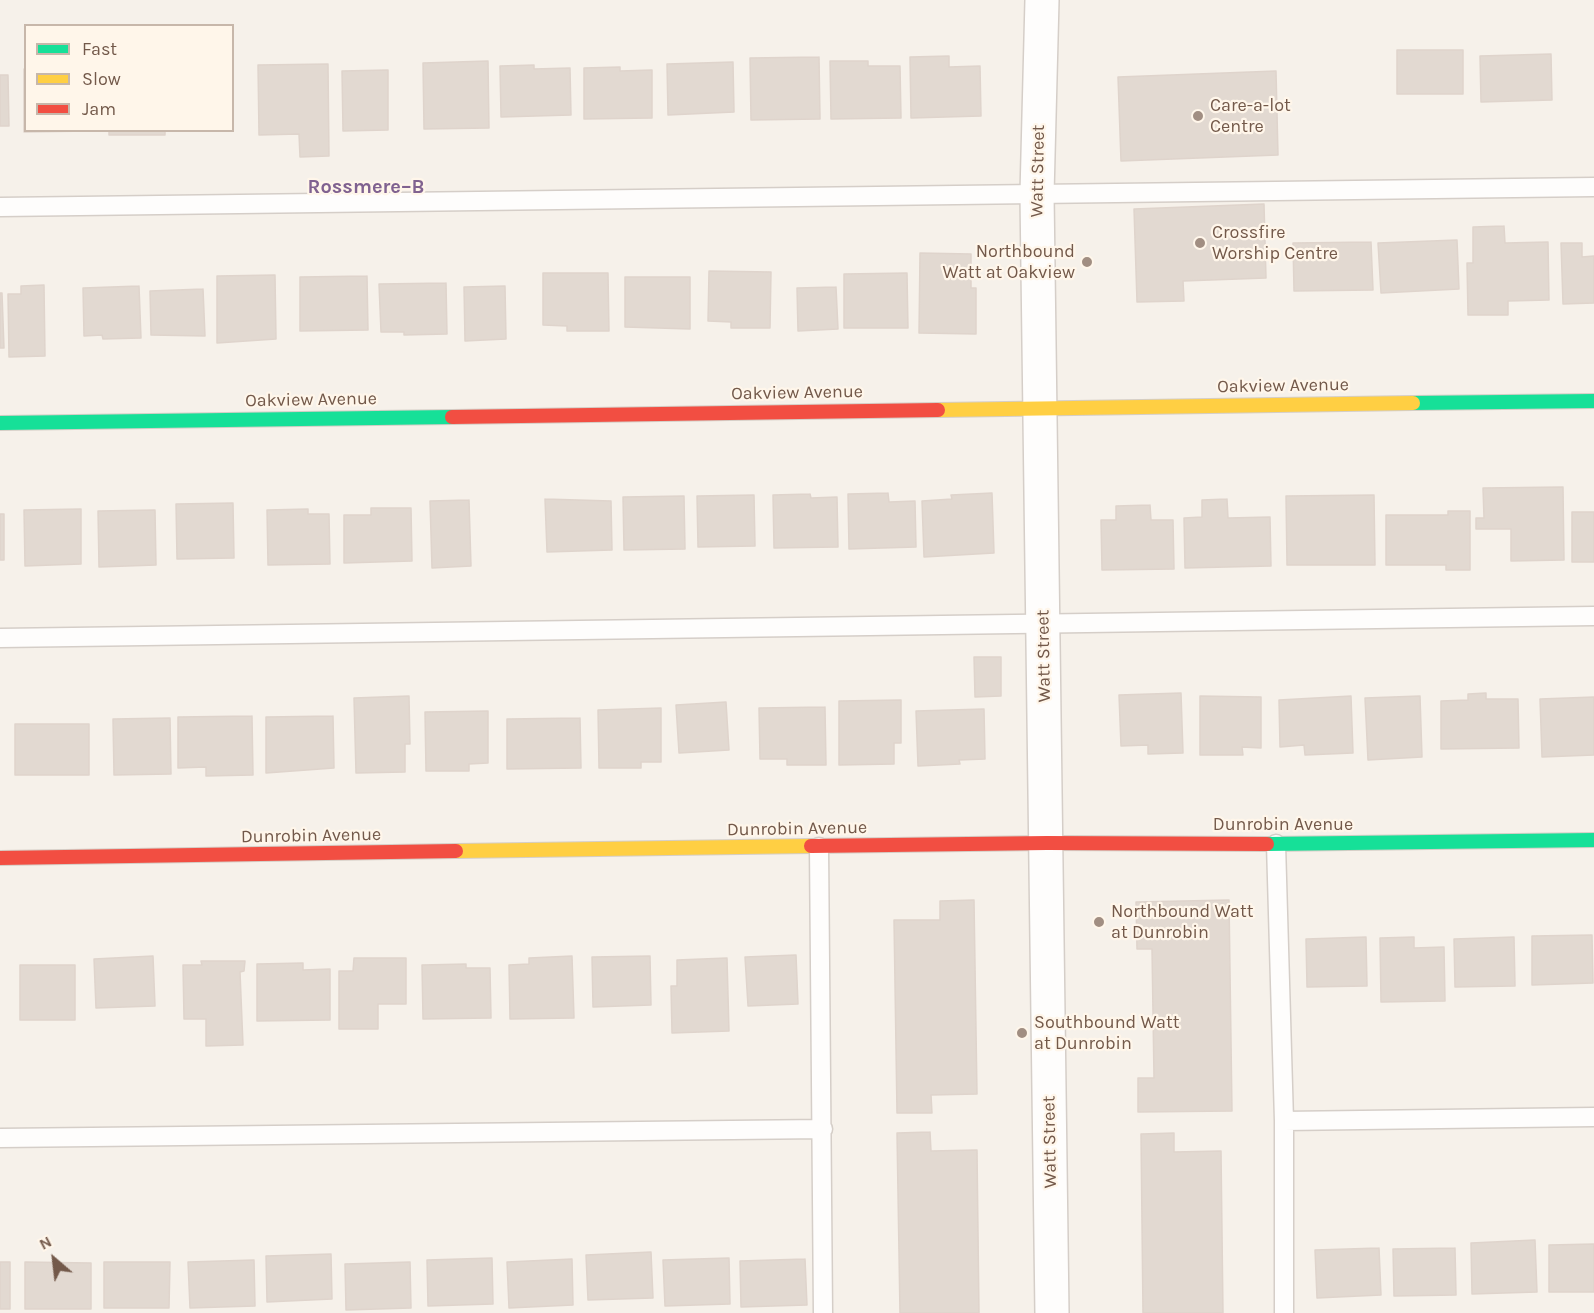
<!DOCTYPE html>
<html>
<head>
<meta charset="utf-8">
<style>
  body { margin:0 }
  #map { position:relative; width:1594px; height:1313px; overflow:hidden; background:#f6f1ea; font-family:Karla,sans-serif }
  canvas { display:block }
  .legend { position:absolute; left:24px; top:24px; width:210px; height:108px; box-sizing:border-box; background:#fff6ea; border:2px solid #c7b7aa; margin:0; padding:8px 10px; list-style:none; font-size:18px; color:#73594a }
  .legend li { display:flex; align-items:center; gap:12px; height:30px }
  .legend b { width:30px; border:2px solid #c7b7aa }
  .north { position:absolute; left:24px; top:1229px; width:60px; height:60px; -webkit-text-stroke:4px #fff6ea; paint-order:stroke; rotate:332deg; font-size:16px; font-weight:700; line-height:24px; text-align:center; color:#73594a }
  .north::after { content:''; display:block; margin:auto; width:21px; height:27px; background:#73594a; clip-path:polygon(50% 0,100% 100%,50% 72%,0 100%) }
</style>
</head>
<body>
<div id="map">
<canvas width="1594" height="1313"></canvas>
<ul class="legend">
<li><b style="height:8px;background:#16e098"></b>Fast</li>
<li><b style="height:8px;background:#ffcf43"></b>Slow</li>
<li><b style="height:8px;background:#f24e42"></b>Jam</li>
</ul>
<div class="north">N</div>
</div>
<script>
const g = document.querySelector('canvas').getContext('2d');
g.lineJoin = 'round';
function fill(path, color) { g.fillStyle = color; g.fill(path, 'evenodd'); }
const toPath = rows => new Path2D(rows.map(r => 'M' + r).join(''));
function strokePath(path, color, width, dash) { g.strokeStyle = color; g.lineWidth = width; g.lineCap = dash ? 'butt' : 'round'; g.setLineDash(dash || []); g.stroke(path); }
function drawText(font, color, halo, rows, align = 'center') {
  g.font = font + ' Karla,sans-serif'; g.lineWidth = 4.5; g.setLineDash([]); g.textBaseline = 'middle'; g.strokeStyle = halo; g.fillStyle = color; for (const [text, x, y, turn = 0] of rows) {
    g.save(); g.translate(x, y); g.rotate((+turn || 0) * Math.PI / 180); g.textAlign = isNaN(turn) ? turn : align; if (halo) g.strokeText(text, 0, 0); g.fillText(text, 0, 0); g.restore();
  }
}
const building = toPath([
  [1397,50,1463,50,1463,94,1397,94,1397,50],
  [1551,54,1552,100,1481,102,1480,56,1551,54],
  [949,56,949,67,980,66,981,116,911,118,910,57,949,56],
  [819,57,820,119,751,120,750,58,819,57],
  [488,61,489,128,424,129,423,63,488,61],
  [830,61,868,61,868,66,900,66,901,118,831,119,830,61],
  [733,62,734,112,668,115,667,64,733,62],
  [328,64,329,156,300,157,299,134,259,135,258,65,328,64],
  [534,65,534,69,570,68,571,115,501,117,500,66,534,65],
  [620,67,620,71,652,70,652,118,584,119,584,68,620,67],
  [24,69,26,130,90,131,24,132,24,69],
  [388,70,388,130,343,131,342,71,388,70],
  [1276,71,1278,155,1121,161,1118,77,1276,71],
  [0,75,8,75,9,126,0,126,0,75],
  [109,130,165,130,165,135,109,135,109,130],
  [1264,204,1266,278,1183,281,1184,301,1137,302,1134,209,1264,204],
  [1504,226,1505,243,1548,242,1549,300,1508,301,1508,315,1468,315,1467,263,1473,263,1473,227,1504,226],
  [1457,240,1459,289,1381,293,1378,243,1457,240],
  [1371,242,1373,290,1294,291,1293,243,1371,242],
  [1561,243,1582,243,1582,257,1594,256,1594,303,1563,304,1561,243],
  [920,253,971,254,971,288,976,288,976,334,919,333,920,253],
  [709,271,771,272,770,328,731,328,731,322,708,321,709,271],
  [543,273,608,273,609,331,567,331,567,326,543,325,543,273],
  [907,273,908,328,844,328,844,274,907,273],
  [275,275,276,339,217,343,217,276,275,275],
  [367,276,368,330,300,331,300,277,367,276],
  [625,277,690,277,690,329,625,327,625,277],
  [446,283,447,334,404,335,404,332,381,332,379,284,446,283],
  [44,285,45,356,9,357,8,294,21,294,21,286,44,285],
  [139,286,141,338,103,339,102,335,84,336,83,288,139,286],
  [505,286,506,339,465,341,464,287,505,286],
  [836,287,838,329,798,331,797,288,836,287],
  [203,289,205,336,151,335,150,291,203,289],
  [0,293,2,293,4,348,0,348,0,293],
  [1563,487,1564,560,1511,561,1511,529,1476,529,1476,518,1484,518,1483,488,1563,487],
  [888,493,889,502,915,501,916,547,849,549,848,494,888,493],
  [992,493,994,553,924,557,922,501,952,499,951,495,992,493],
  [810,494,811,498,837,497,838,547,774,548,773,495,810,494],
  [754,495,755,546,698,547,697,496,754,495],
  [1374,495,1375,565,1287,565,1286,496,1374,495],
  [684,496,685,549,624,550,623,497,684,496],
  [545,499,611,501,612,550,547,552,545,499],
  [1227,499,1228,518,1270,517,1271,566,1185,568,1184,518,1202,517,1202,500,1227,499],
  [469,500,471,566,432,568,430,501,469,500],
  [233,503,234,558,177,559,176,504,233,503],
  [1150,505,1151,520,1173,520,1174,569,1102,570,1101,520,1116,520,1116,506,1150,505],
  [371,508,411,508,412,561,344,563,344,515,371,515,371,508],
  [81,509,81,564,25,566,24,510,81,509],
  [308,509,308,514,329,514,330,564,268,565,267,510,308,509],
  [155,510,156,565,99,567,98,511,155,510],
  [1448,511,1470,511,1470,570,1446,570,1446,565,1386,565,1386,515,1448,515,1448,511],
  [1572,512,1594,512,1594,562,1572,562,1572,512],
  [0,514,4,514,4,560,0,560,0,514],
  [974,657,1001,657,1001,696,975,697,974,657],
  [1181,693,1183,753,1148,754,1148,745,1121,746,1119,695,1181,693],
  [1486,693,1486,699,1518,699,1519,748,1441,749,1441,701,1468,700,1468,694,1486,693],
  [409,696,410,744,405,744,405,772,356,773,354,698,409,696],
  [1200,696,1261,697,1261,748,1242,747,1243,755,1200,755,1200,696],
  [1351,696,1353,753,1305,755,1304,745,1280,747,1279,700,1351,696],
  [1420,696,1422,757,1368,760,1365,698,1420,696],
  [1594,697,1594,755,1542,757,1540,699,1594,697],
  [901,700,901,743,894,743,894,764,839,765,839,701,901,700],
  [726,702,729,750,679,753,676,705,726,702],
  [825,707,826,765,787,765,787,759,760,759,759,708,825,707],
  [661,708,661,762,641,762,641,768,599,768,598,710,661,708],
  [984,709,985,759,959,760,960,764,918,766,916,711,984,709],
  [488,711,488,763,469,764,469,771,426,771,425,712,488,711],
  [252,716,253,775,206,776,206,767,178,768,178,717,252,716],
  [333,716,334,768,266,773,266,717,333,716],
  [170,718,171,774,114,775,113,719,170,718],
  [580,718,581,768,507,769,507,719,580,718],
  [15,724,89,724,89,775,15,775,15,724],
  [974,900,977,1094,931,1095,932,1113,897,1113,894,920,940,920,940,901,974,900],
  [1229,900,1232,1111,1138,1112,1138,1078,1154,1078,1152,949,1137,949,1136,902,1229,900],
  [1592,935,1593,983,1532,985,1532,936,1592,935],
  [1366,937,1367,986,1307,987,1306,939,1366,937],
  [1414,937,1414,948,1444,947,1445,1001,1381,1002,1380,938,1414,937],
  [1514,937,1515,986,1455,987,1454,939,1514,937],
  [796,955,798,1004,748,1006,745,957,796,955],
  [153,956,155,1006,96,1008,94,959,153,956],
  [572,956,574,1018,510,1019,509,965,529,964,529,958,572,956],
  [650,956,651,1005,593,1007,592,957,650,956],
  [354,958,406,958,406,1004,378,1004,378,1029,339,1029,339,971,353,971,354,958],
  [727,958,729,1031,672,1033,671,986,677,986,677,960,727,958],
  [201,961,245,961,244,971,240,972,243,1045,206,1046,206,1019,184,1019,183,965,202,965,201,961],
  [303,963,303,970,330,969,330,1020,257,1021,257,964,303,963],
  [466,964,466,968,490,968,491,1018,423,1019,422,965,466,964],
  [20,965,75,965,75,1020,20,1020,20,965],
  [930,1132,931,1151,977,1150,979,1313,900,1313,897,1133,930,1132],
  [1174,1133,1174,1152,1221,1151,1223,1313,1143,1313,1141,1134,1174,1133],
  [1535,1240,1537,1292,1472,1294,1471,1243,1535,1240],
  [1594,1244,1594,1292,1549,1292,1549,1245,1594,1244],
  [1379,1248,1381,1295,1317,1298,1315,1250,1379,1248],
  [1455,1248,1456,1295,1394,1296,1393,1249,1455,1248],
  [651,1252,653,1298,588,1300,586,1255,651,1252],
  [331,1254,332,1299,267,1302,266,1256,331,1254],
  [492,1258,493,1304,428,1306,427,1260,492,1258],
  [729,1258,730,1304,665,1306,663,1260,729,1258],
  [572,1259,573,1305,509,1308,507,1262,572,1259],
  [805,1259,807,1305,741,1307,740,1261,805,1259],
  [254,1260,255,1306,190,1308,188,1262,254,1260],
  [0,1262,10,1262,10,1309,0,1309,0,1262],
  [25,1262,91,1263,91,1309,25,1309,25,1262],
  [104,1262,170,1262,169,1308,104,1308,104,1262],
  [410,1262,411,1308,346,1310,345,1264,410,1262]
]);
const lane = toPath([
  [0,207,1594,187],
  [0,638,1594,616],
  [1276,844,1284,1121,1284,1313],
  [819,847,823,1313],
  [1284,1121,1594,1117],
  [0,1138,823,1129]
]);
const street = toPath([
  [1042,0,1037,194,1052,1313]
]);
const fast = toPath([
  [1413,403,1594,401],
  [0,423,452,417],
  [1267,844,1594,840]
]);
const slow = toPath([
  [938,410,1413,403],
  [456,851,811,846]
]);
const jam = toPath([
  [452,417,938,410],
  [811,846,1047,843,1267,844],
  [0,858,456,851]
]);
const markers = [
  [1198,116,6,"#a18e82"],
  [1200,243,6,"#a18e82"],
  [1087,262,6,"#a18e82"],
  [1099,922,6,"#a18e82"],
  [1022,1033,6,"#a18e82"]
];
const poiNames = [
  ["Care-a-lot",1210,106],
  ["Centre",1210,127],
  ["Crossfire",1212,233],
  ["Worship Centre",1212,254],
  ["Northbound",1075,252,"right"],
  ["Watt at Oakview",1075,273,"right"],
  ["Northbound Watt",1111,912],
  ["at Dunrobin",1111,933],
  ["Southbound Watt",1034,1023],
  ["at Dunrobin",1034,1044]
];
const streetNames = [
  ["Watt Street",1038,171,-89],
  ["Oakview Avenue",1283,386,-1],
  ["Oakview Avenue",797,393,-1],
  ["Oakview Avenue",311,400,-1],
  ["Watt Street",1044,656,-91],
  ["Dunrobin Avenue",1283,825],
  ["Dunrobin Avenue",797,829,-1],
  ["Dunrobin Avenue",311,836,-1],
  ["Watt Street",1050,1142,-91]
];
const neighbourhoodNames = [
  ["Rossmere–B",366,187]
];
fill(building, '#e2d9d1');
strokePath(building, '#dfd4cc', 1.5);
strokePath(lane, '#d5cec8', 21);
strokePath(street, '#d5cec8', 36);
strokePath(fast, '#d5cec6', 16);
strokePath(slow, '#d5cec6', 16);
strokePath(jam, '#d5cec6', 16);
strokePath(lane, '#fefdfc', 18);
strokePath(street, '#fefdfc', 33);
strokePath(fast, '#16e098', 14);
strokePath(slow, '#ffcf43', 14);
strokePath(jam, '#f24e42', 14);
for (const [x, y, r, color] of markers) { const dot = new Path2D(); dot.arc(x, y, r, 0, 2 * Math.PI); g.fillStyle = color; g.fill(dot); strokePath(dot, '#fff6ea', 2); }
drawText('18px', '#73594a', '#fff6ea', poiNames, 'left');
drawText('18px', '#73594a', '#fff6ea', streetNames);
drawText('bold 20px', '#806290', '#fff6ea', neighbourhoodNames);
</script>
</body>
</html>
